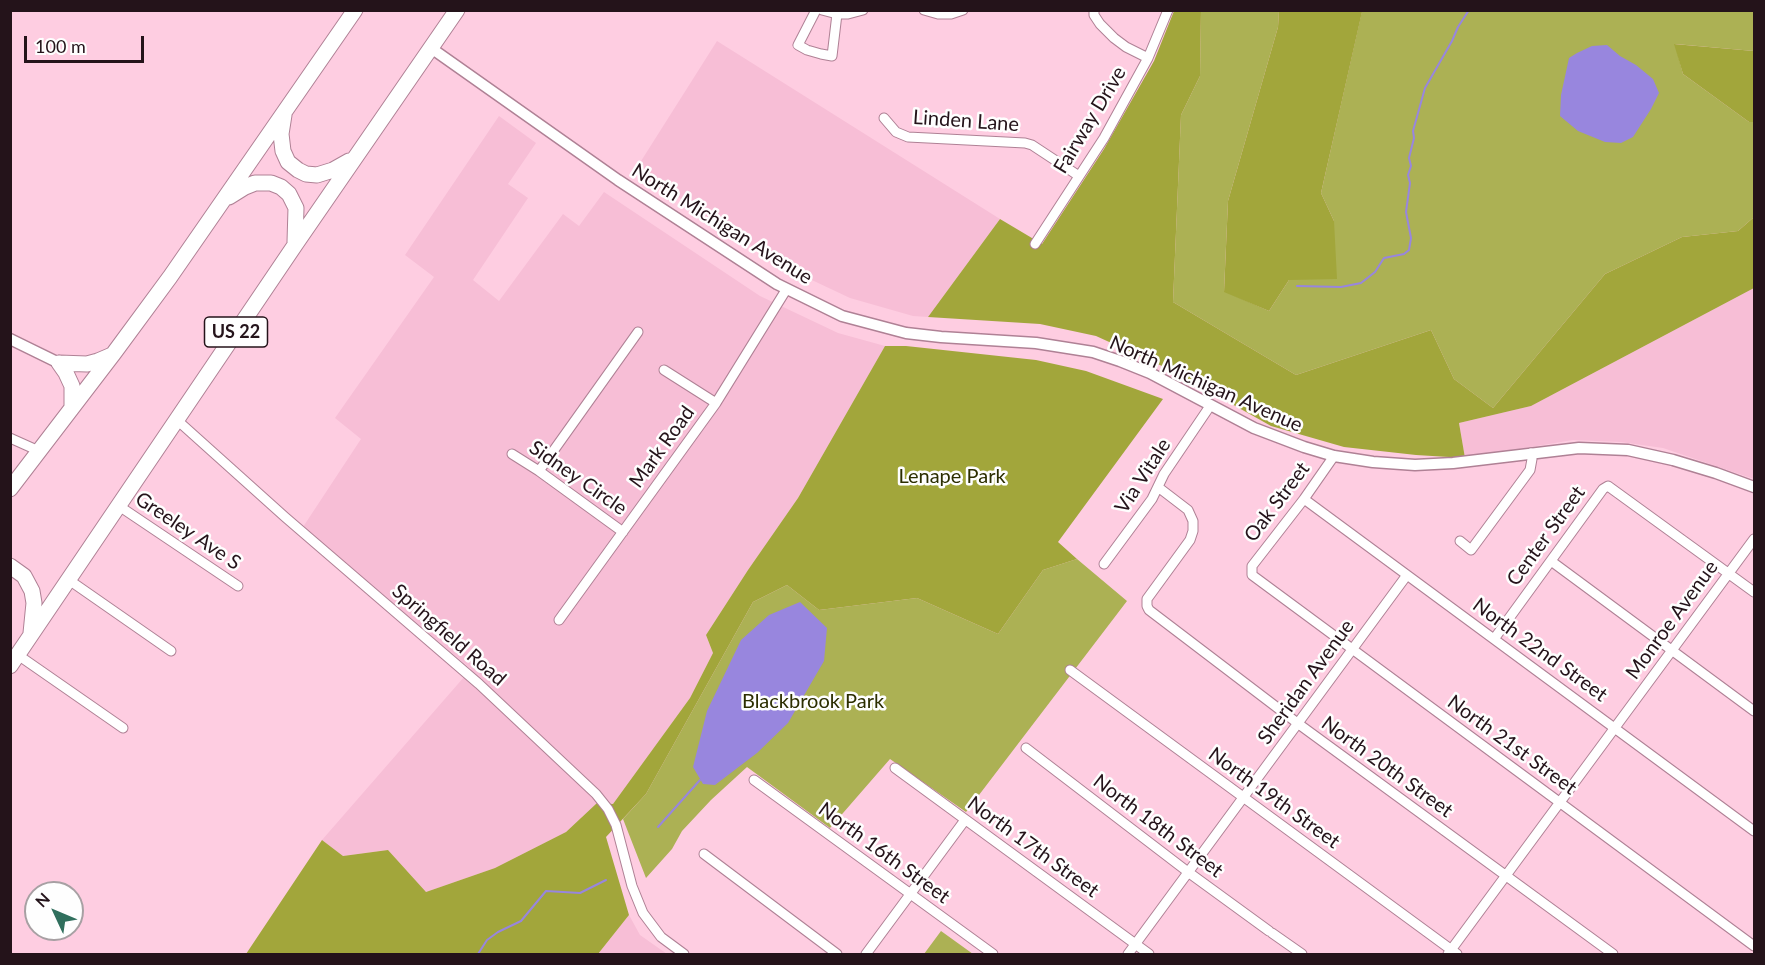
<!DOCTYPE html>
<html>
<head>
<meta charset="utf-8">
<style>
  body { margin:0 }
  #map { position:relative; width:1765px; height:965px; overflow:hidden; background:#fecde1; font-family:Lato,sans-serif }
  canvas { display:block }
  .frame { position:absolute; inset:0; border:12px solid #24131a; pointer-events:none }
  .north { position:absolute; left:24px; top:881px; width:60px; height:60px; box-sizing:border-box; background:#fefefe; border:2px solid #a7a0a3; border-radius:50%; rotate:314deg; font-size:16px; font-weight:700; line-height:24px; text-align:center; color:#24131a }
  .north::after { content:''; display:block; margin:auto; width:21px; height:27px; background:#306f5d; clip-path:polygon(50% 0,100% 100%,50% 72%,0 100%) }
  .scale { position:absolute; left:24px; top:36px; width:120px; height:27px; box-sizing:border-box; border:3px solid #24131a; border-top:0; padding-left:8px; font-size:18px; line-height:21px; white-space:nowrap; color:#24131a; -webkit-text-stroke:4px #fefefe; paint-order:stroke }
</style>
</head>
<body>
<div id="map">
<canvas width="1765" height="965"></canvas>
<div class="frame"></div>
<div class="north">N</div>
<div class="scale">100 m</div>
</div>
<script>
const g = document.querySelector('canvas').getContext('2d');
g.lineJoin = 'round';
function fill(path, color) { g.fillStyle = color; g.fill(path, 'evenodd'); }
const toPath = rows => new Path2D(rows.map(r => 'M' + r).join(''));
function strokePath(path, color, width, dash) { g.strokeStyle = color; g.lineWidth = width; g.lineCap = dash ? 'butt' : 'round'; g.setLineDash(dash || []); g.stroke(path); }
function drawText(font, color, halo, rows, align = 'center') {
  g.font = font + ' Lato,sans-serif'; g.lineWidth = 5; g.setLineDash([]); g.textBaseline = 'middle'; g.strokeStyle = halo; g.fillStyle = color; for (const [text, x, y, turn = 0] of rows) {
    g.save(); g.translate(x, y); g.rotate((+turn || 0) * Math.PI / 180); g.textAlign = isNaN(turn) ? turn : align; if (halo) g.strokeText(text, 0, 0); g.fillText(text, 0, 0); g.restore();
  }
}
const built = toPath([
  [717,41,1000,219,928,317,913,316,850,298,780,265,636,169],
  [499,116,536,143,508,184,528,198,473,280,499,301,563,214,579,226,604,192,760,296,838,333,885,346,798,498,748,570,706,635,713,653,690,698,613,804,597,803,566,832,495,868,426,892,388,850,343,856,322,840,471,669,303,527,361,439,335,418,434,277,405,255],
  [1754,288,1754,479,1663,448,1621,442,1573,440,1465,458,1459,423,1531,406],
  [629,915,640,935,667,954,598,954]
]);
const green = toPath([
  [1201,11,1279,11,1278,27,1228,201,1224,291,1269,311,1289,280,1334,221,1321,193,1362,11,1754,11,1754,51,1675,44,1683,74,1749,122,1754,122,1754,217,1738,231,1682,237,1605,274,1493,408,1454,379,1431,330,1296,375,1173,302,1181,115,1200,76],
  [1077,559,1127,601,966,812,890,759,830,828,747,767,711,800,682,831,672,849,646,878,623,819,646,794,753,602,787,585,819,610,917,598,998,634,1043,570],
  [941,931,973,954,924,954]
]);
const forest = toPath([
  [1174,11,1201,11,1200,76,1181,115,1173,302,1296,375,1431,330,1454,379,1493,408,1605,274,1682,237,1738,231,1754,217,1754,288,1531,406,1459,423,1465,458,1416,455,1344,447,1271,426,1173,371,1096,336,1040,324,928,317,1000,219,1042,244,1104,149,1154,61],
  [1279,11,1362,12,1321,193,1334,221,1337,279,1289,280,1269,311,1224,292,1228,201,1278,27],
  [1674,44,1754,51,1754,122,1749,122,1683,74],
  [885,346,906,346,1036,360,1086,371,1163,399,1058,542,1077,559,1043,570,998,634,917,598,819,610,787,585,753,602,646,794,606,837,629,915,598,954,246,954,322,840,343,856,388,850,426,892,495,868,566,832,597,803,613,804,690,698,713,653,706,635,748,570,798,498]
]);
const water = toPath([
  [1607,45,1620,56,1636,65,1653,79,1659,93,1651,109,1633,137,1621,143,1605,142,1578,131,1560,116,1561,95,1569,58,1577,53,1592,46],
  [800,602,827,628,824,661,788,723,757,753,715,785,703,784,693,767,707,711,741,640,769,615]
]);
const stream = toPath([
  [1297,286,1341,287,1361,283,1375,272,1384,258,1404,254,1409,250,1411,238,1406,212,1410,183,1408,175,1411,166,1409,158,1414,138,1413,131,1425,88,1452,41,1458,27,1469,10],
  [658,827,700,780],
  [478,954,487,940,498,932,521,921,546,891,580,893,606,880]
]);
const minor = toPath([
  [816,10,798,45,807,50,821,54,832,56,837,14],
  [822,10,837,14,848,14,863,10],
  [924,10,938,14,951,14,963,10],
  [1094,10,1094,15,1100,24,1114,38,1126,47,1148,58],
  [884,118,896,132,908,137,1025,143,1032,145,1079,176],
  [1035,244,1104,138,1148,58,1168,10],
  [664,370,716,403],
  [177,420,285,517,479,684,596,794,608,809,616,825,632,886,643,913,661,937,684,954],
  [10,438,39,451],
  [512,454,539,471,623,532],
  [1334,456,1304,499,1252,566,1252,575,1754,946],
  [539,471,638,332],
  [1158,487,1188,510,1193,521,1193,531,1190,540,1147,599,1147,606,1149,610,1300,725,1613,954],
  [1304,499,1754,831],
  [119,506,238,586],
  [1460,541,1471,550,1530,470,1532,459,1531,453],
  [1551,561,1754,711],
  [1104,564,1152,499,1164,474,1210,406],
  [69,580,171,651],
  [559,620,716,403,786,290],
  [1494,639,1603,489,1608,486,1754,592],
  [18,655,123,728],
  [1070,670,1457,954],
  [1026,748,1188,872,1269,931],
  [895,768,1149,954],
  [754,780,993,954],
  [704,854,837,954],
  [1272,933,1302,954],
  [866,954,965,820],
  [1128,954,1407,575],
  [1448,954,1754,539]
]);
const tertiary = toPath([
  [431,48,618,180,777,284,842,316,906,333,941,337,1036,343,1093,352,1120,361,1150,373,1254,428,1304,447,1334,456,1373,462,1415,465,1453,463,1579,448,1628,450,1673,460,1716,473,1754,487],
  [10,339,59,363]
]);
const trunk = toPath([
  [284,115,281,134,283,151,288,162,298,170,306,174,317,175,333,170,349,161],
  [229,197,245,187,255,183,271,183,281,187,289,194,296,208,295,242],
  [59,363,87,364,98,361,112,355],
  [59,363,66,373,72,386,72,408],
  [10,489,114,353,170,277,355,10],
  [10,566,24,576,32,591,34,603,31,633],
  [10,666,295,245,457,10]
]);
const shields = [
  [236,332,63]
];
const shieldNames = [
  ["US 22",236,332]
];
const streetNames = [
  ["Fairway Drive",1090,120,-59],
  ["Linden Lane",966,121,4],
  ["North Michigan Avenue",722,224,32],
  ["North Michigan Avenue",1206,384,24],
  ["Mark Road",662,447,-54],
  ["Via Vitale",1143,476,-57],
  ["Sidney Circle",578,478,35],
  ["Oak Street",1277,502,-53],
  ["Greeley Ave S",188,531,34],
  ["Center Street",1546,536,-54],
  ["Monroe Avenue",1672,620,-54],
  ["Springfield Road",449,635,41],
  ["North 22nd Street",1540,650,36],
  ["Sheridan Avenue",1306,682,-54],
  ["North 21st Street",1512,745,36],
  ["North 20th Street",1387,767,36],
  ["North 19th Street",1274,798,36],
  ["North 18th Street",1158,826,37],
  ["North 17th Street",1033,847,36],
  ["North 16th Street",884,853,36]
];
const parkNames = [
  ["Lenape Park",952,477],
  ["Blackbrook Park",813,702]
];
fill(built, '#f7bed6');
fill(green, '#acb154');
fill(forest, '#a2a63b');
fill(water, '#9886de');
strokePath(stream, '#9886de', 2);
strokePath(minor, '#af8195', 11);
strokePath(tertiary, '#af8195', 13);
strokePath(trunk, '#af8195', 17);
strokePath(minor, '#fff', 9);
strokePath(tertiary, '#fff', 10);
strokePath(trunk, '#fff', 15);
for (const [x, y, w] of shields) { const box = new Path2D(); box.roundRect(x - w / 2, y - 15, w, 30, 4.5); g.fillStyle = '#fefefe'; g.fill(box); strokePath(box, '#24131a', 1.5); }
drawText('bold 18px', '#24131a', null, shieldNames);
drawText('20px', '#24131a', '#fefefe', streetNames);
drawText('20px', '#2c2e00', '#fefefe', parkNames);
</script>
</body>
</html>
